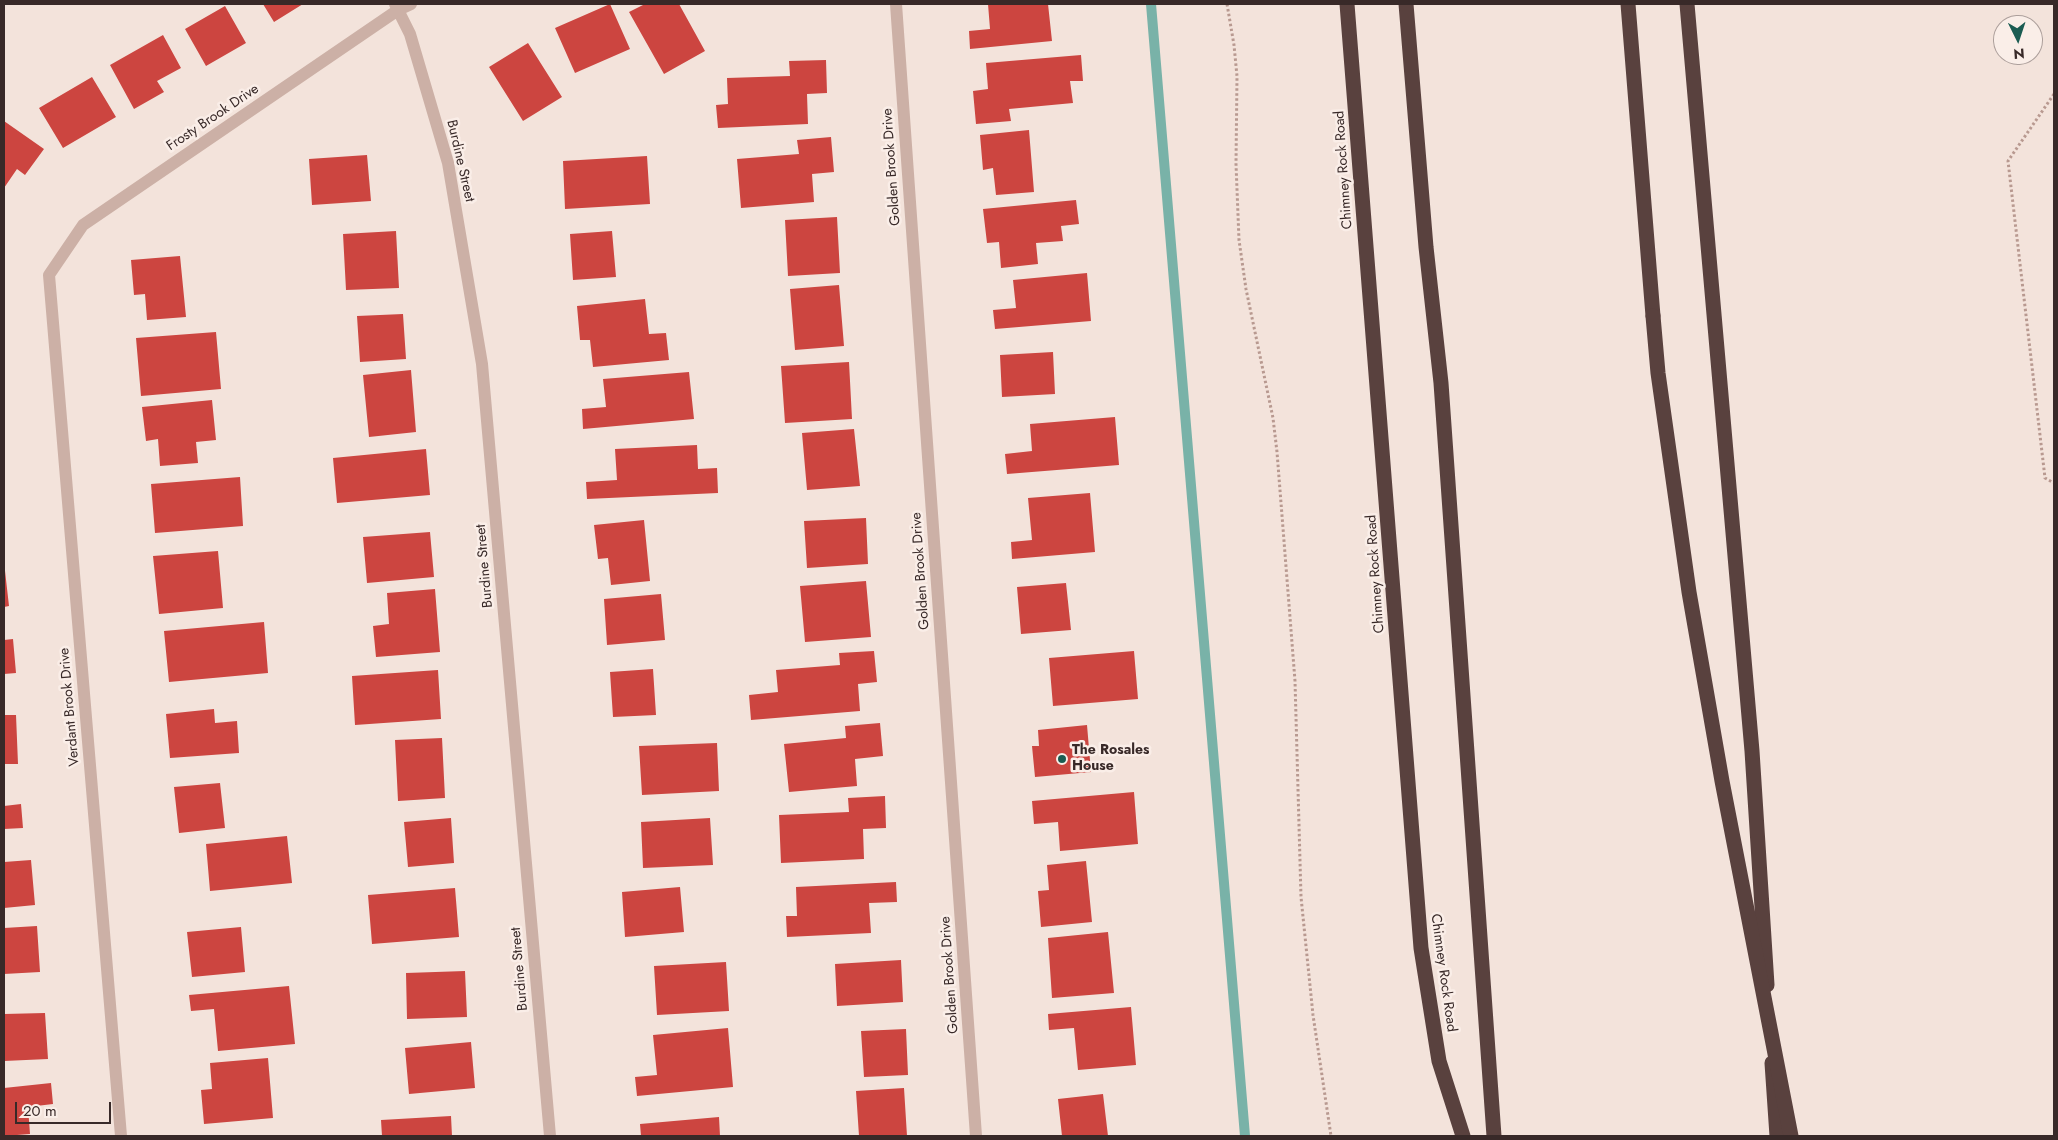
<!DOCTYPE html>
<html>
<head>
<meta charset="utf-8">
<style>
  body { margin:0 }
  #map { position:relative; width:2058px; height:1140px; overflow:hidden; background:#f3e3db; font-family:Jost,sans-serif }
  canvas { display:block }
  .frame { position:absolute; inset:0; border:5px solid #382928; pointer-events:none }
  .north { position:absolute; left:1993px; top:15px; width:50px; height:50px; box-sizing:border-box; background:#faeee8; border:1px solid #ac9f9b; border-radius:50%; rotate:176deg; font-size:14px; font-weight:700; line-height:20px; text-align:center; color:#382928 }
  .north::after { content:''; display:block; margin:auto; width:18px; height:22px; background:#1b5c52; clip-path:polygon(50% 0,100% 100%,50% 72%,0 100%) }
  .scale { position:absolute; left:15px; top:1102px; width:96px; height:22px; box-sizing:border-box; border:2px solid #382928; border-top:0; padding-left:6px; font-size:15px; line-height:18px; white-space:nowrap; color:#382928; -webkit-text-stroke:4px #faeee8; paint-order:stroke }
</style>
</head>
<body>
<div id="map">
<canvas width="2058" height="1140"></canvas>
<div class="frame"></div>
<div class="north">N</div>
<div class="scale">20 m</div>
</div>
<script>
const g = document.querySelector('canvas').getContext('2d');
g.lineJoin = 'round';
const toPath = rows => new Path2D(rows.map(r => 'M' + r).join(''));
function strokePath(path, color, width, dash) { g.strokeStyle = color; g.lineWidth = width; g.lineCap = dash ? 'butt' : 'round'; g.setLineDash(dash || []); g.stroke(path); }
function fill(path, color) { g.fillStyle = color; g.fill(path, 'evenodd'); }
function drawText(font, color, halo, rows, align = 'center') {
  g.font = font + ' Jost,sans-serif'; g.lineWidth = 5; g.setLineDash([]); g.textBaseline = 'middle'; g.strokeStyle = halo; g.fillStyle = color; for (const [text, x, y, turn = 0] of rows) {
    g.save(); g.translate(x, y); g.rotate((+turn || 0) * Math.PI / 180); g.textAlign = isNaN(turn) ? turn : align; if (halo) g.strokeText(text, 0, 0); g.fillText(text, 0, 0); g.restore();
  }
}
const stream = toPath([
  [1151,4,1245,1136]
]);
const building = toPath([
  [263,4,303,4,274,22],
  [610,4,630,49,575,73,555,28],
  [645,4,679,4,705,51,664,74,629,12],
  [988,4,1048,4,1052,41,970,49,969,31,990,29],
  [225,6,246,43,206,66,185,29],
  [163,35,181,68,157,81,164,92,134,109,110,65],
  [528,43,562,97,523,121,489,67],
  [1081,55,1083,81,1070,81,1073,103,1009,109,1011,121,976,124,973,91,988,89,986,63],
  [826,60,827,93,807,94,808,124,718,128,716,105,728,104,727,78,790,76,789,61],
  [92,77,116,117,63,148,39,108],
  [4,121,44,149,25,175,17,169,4,188],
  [1029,130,1034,192,996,195,993,168,983,170,980,135],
  [831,137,834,172,812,174,814,202,741,208,737,159,799,154,797,140],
  [367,155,371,201,312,205,309,159],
  [647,156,650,204,565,209,563,161],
  [1076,200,1079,224,1061,226,1063,241,1036,243,1038,264,1001,268,999,242,987,243,983,209],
  [837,217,840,273,788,276,785,220],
  [396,231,399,288,346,290,343,234],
  [612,231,616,277,573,280,570,234],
  [180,256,186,317,147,320,145,294,134,295,131,260],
  [1087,273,1091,321,995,329,993,310,1016,308,1013,280],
  [839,285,844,346,795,350,790,289],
  [645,299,649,334,666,333,669,360,593,367,590,340,580,340,577,306],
  [403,314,406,359,360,362,357,316],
  [216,332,221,389,141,396,136,338],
  [1053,352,1055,394,1002,397,1000,355],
  [849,362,852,419,785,423,781,366],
  [411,370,416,432,369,437,363,375],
  [689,372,694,419,583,429,582,409,606,407,603,379],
  [212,400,216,440,196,442,198,463,160,466,158,439,146,441,142,407],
  [1115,417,1119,465,1007,474,1005,454,1032,451,1030,424],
  [854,429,860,486,807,490,802,433],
  [697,445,698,469,717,468,718,493,587,499,586,482,617,480,615,449],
  [426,449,430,495,337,503,333,458],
  [240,477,243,526,155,533,151,484],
  [1090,493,1095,552,1012,559,1011,542,1032,540,1028,498],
  [866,518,868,564,807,568,804,521],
  [644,520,650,581,611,585,608,558,598,559,594,525],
  [430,532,434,577,367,583,363,537],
  [218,551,223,608,159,614,153,556],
  [4,562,9,606,4,607],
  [866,581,871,637,805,642,800,586],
  [1066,583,1071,630,1021,634,1017,587],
  [435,589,440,652,376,657,373,626,389,624,387,593],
  [661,594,665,640,607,645,604,599],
  [264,622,268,673,169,682,164,631],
  [13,639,16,673,4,674,4,640],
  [874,651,877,682,858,684,860,711,751,720,749,695,778,692,776,670,840,665,839,653],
  [1134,651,1138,699,1053,706,1049,658],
  [653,669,656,715,613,717,610,672],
  [438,670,441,719,355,725,352,676],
  [214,709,215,723,237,721,239,753,170,758,166,714],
  [4,715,16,715,18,764,4,764],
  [880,723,883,756,855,759,857,786,789,792,784,744,846,738,845,726],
  [1087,725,1091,772,1035,777,1032,746,1039,746,1038,730],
  [442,738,445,798,398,801,395,740],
  [717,743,719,791,642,795,639,746],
  [220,783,225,828,179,833,174,787],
  [1134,792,1138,844,1060,851,1058,822,1034,824,1032,801],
  [885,796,886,828,863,829,864,859,781,863,779,815,849,812,848,798],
  [21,804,23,828,4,829,4,806],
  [451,818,454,863,408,867,404,822],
  [710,818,713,865,643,868,641,822],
  [287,836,292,883,210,891,206,844],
  [31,860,35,905,4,908,4,862],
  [1086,861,1092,922,1041,927,1038,891,1049,890,1047,865],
  [896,882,897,902,869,903,871,933,787,937,786,916,797,916,796,887],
  [680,887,684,932,625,937,622,892],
  [455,888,459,937,372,944,368,895],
  [37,926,40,972,4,974,4,928],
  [241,927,245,972,192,977,187,932],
  [1108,932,1114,993,1052,998,1048,938],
  [901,960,903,1002,837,1006,835,964],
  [726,962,729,1011,657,1015,654,966],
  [465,971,467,1017,407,1019,406,973],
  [289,986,295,1044,218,1051,214,1009,191,1011,189,995],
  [1131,1007,1136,1065,1078,1070,1074,1028,1049,1030,1048,1014],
  [45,1013,48,1059,4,1061,4,1014],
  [728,1028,733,1087,637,1096,635,1077,657,1075,653,1035],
  [906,1029,908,1075,864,1077,861,1031],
  [471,1042,475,1088,409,1094,405,1048],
  [268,1058,273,1118,204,1124,201,1090,212,1089,210,1063],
  [51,1083,53,1104,28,1107,30,1134,4,1136,4,1088],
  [904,1088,907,1136,859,1136,856,1091],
  [1103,1094,1108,1136,1062,1136,1058,1099],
  [451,1116,452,1136,382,1136,381,1120],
  [719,1117,720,1136,641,1136,640,1124]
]);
const path = toPath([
  [1227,4,1234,45,1237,76,1236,164,1239,240,1246,289,1273,418,1277,452,1295,681,1301,897,1313,1015,1331,1136],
  [2054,94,2008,161,2045,478,2054,483]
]);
const street = toPath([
  [395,4,410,34,448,163,482,364,550,1136],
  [896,4,976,1136],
  [121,1136,49,275,83,225,398,10,411,4]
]);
const highway = toPath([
  [1347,4,1421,948,1439,1061,1463,1136],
  [1406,4,1426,247,1441,383,1494,1136],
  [1628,4,1653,316],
  [1687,4,1752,751,1767,985],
  [1772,1063,1777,1136]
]);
const highwayBridge = toPath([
  [1653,316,1658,373,1689,592,1722,781,1791,1136]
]);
const markers = [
  [1062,759,5,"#1b5c52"]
];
const streetNames = [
  ["Frosty Brook Drive",213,118,-34],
  ["Burdine Street",460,161,77],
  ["Golden Brook Drive",892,167,-94],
  ["Chimney Rock Road",1344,170,-94],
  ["Burdine Street",485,566,-95],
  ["Golden Brook Drive",921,571,-94],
  ["Chimney Rock Road",1376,574,-94],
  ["Verdant Brook Drive",70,707,-95],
  ["Burdine Street",520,969,-95],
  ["Chimney Rock Road",1443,973,82],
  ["Golden Brook Drive",950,975,-94]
];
const poiNames = [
  ["The Rosales",1072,751],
  ["House",1072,767]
];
strokePath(stream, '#79b2a8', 10);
fill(building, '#cc4540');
strokePath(path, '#b89990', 3, [2.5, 2.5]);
strokePath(street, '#ccb0a6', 12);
strokePath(highway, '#59413e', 15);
strokePath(highwayBridge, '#59413e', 15);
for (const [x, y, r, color] of markers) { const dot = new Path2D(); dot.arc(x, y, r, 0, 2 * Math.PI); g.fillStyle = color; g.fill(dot); strokePath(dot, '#faeee8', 2); }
drawText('14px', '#382928', '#faeee8', streetNames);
drawText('bold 14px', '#382928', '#faeee8', poiNames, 'left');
</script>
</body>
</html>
